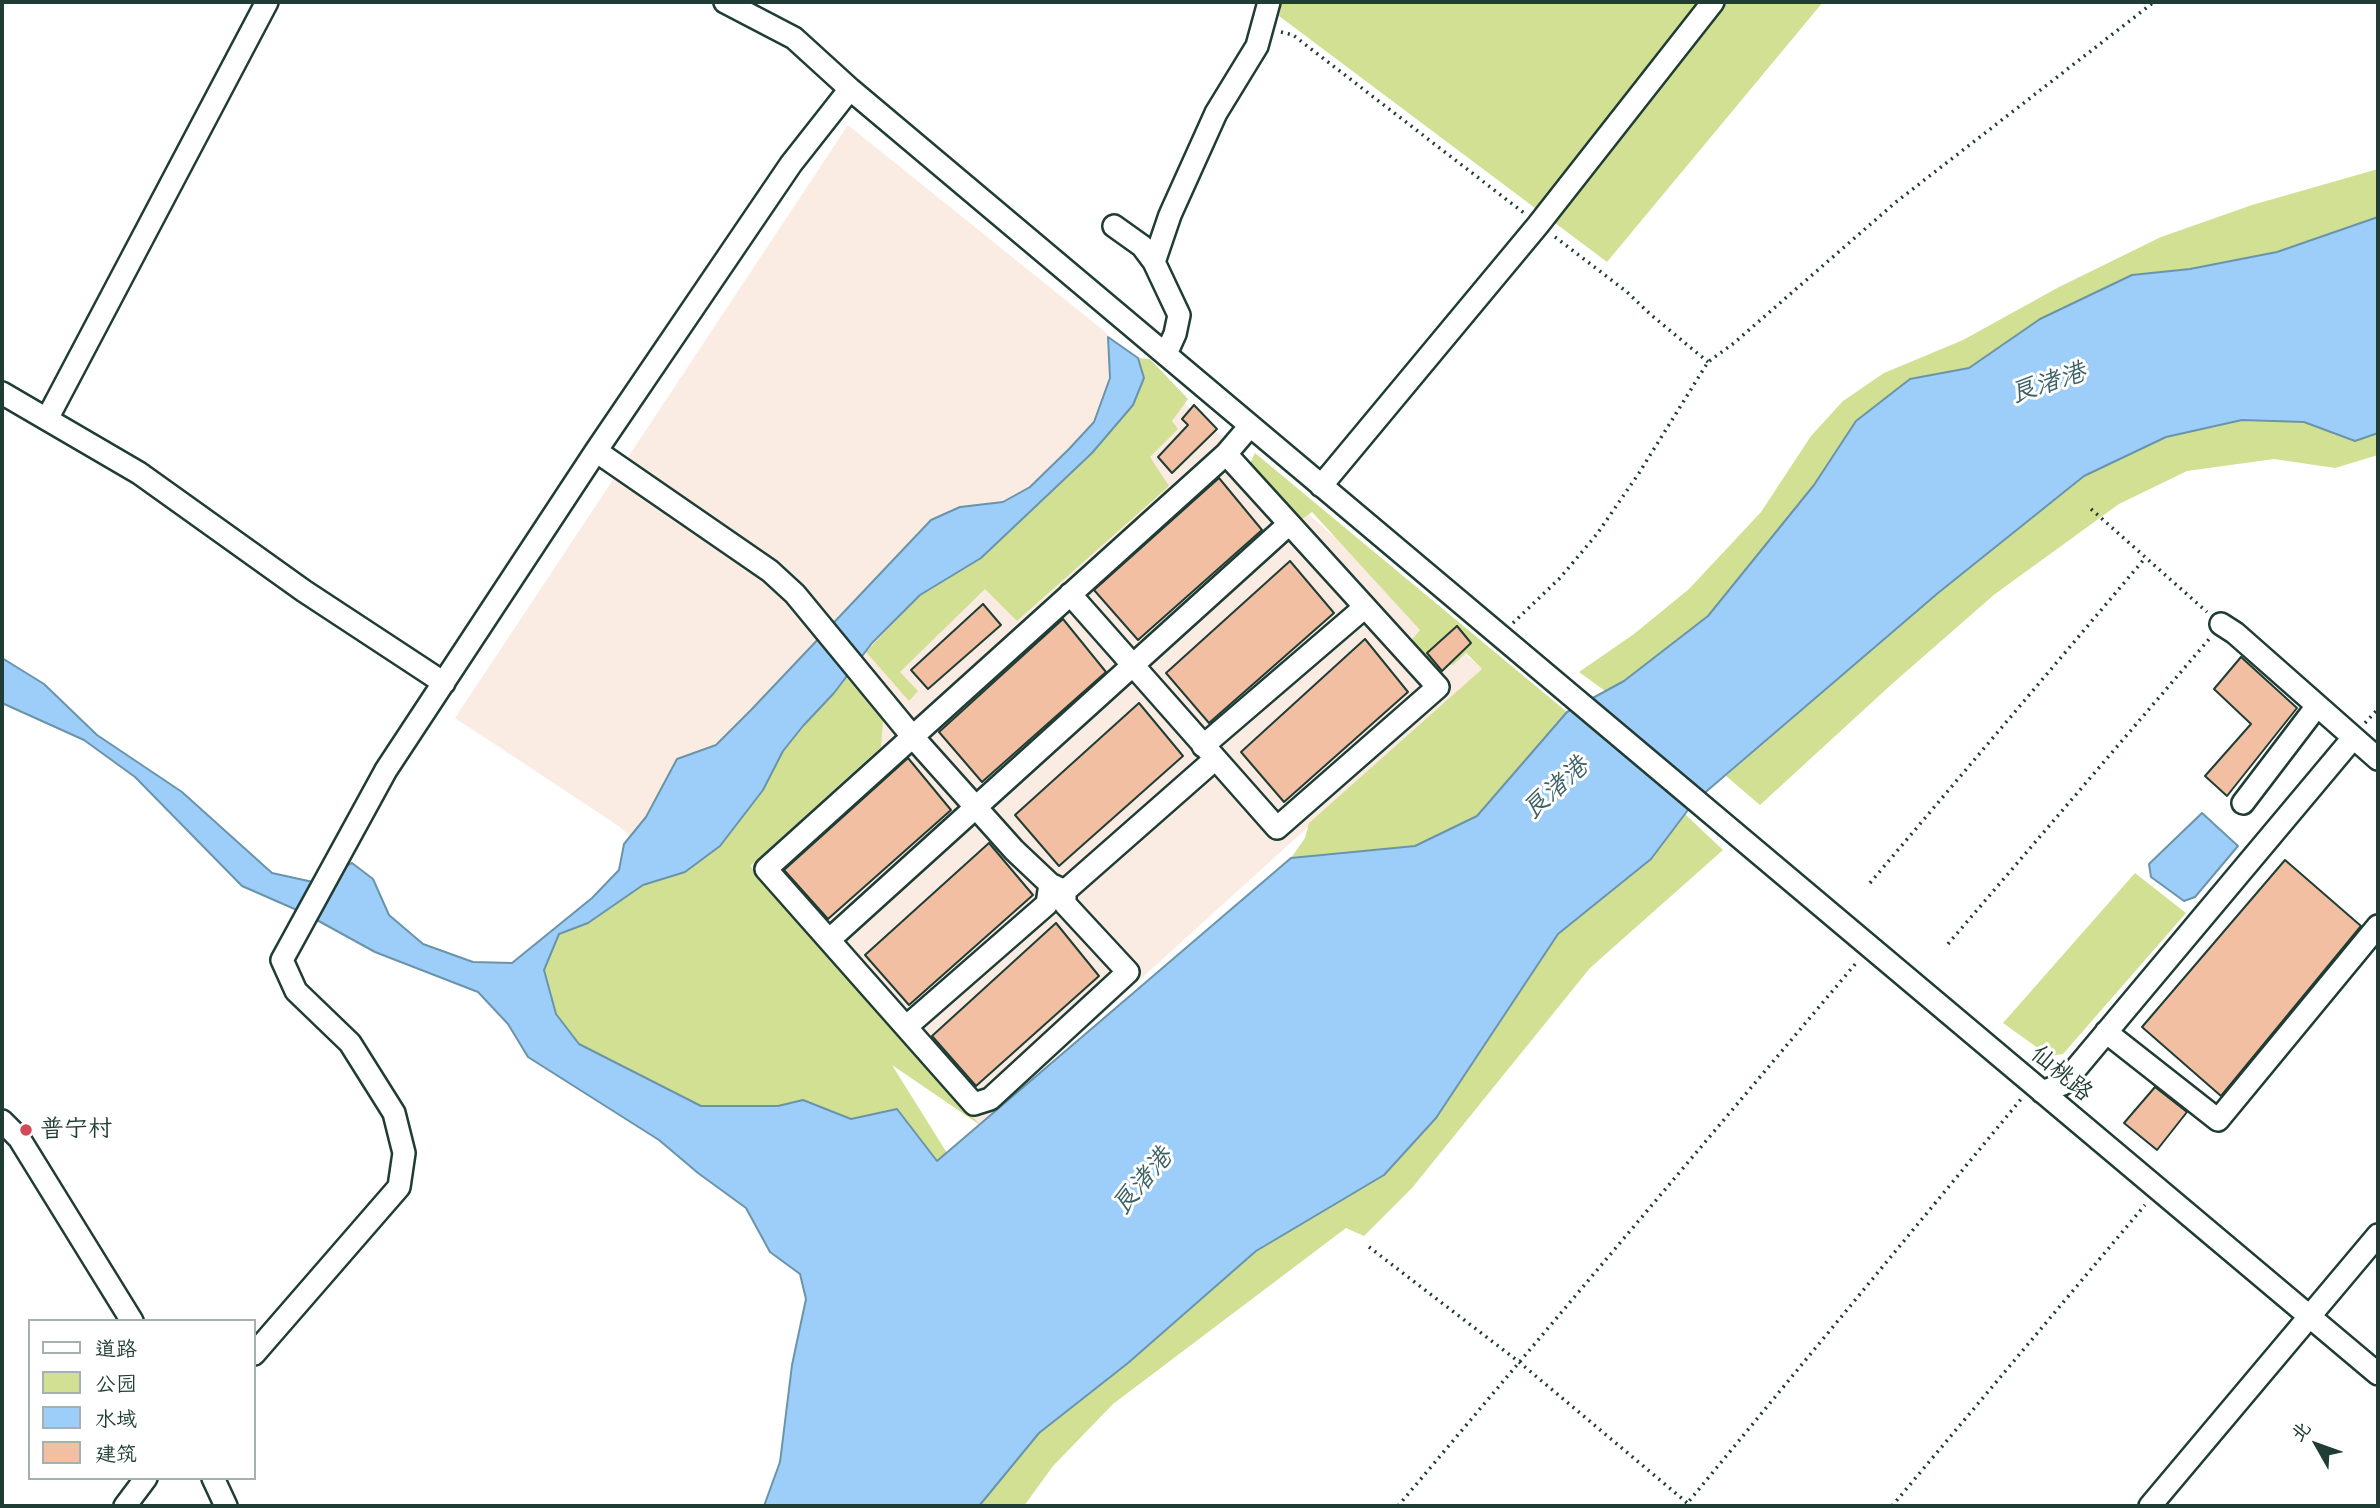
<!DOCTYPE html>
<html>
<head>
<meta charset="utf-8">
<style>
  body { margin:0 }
  #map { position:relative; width:2380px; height:1508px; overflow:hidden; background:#fff; font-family:Caveat,"LXGW WenKai TC",sans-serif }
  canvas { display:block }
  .frame { position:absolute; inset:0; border:4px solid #1f3d34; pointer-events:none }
  .legend { position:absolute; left:28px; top:1319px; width:228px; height:161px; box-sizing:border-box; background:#fff; border:2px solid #a5b1ae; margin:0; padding:9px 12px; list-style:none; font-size:21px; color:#1f3d34 }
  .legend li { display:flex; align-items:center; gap:14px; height:35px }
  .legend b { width:35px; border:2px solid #a5b1ae }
  .north { position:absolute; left:2282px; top:1410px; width:70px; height:70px; -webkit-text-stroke:5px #fff; paint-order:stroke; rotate:310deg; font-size:19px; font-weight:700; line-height:28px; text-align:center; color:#1f3d34 }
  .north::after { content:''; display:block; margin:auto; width:24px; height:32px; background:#1f3d34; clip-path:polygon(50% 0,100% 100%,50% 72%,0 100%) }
</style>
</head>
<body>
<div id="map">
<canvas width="2380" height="1508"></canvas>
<div class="frame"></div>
<ul class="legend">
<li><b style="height:9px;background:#fff"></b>道路</li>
<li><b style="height:19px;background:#d2e094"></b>公园</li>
<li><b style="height:19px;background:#9ccef9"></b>水域</li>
<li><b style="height:19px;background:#f2bfa3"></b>建筑</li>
</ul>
<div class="north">北</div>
</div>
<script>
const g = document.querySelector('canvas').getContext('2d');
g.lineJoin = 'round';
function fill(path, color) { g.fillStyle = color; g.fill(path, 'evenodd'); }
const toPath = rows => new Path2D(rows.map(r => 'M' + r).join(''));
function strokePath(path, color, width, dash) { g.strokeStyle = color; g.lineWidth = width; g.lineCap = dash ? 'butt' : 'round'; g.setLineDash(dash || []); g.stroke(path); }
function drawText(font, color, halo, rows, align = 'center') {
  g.font = font + ' Caveat,"LXGW WenKai TC",sans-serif'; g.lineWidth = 6; g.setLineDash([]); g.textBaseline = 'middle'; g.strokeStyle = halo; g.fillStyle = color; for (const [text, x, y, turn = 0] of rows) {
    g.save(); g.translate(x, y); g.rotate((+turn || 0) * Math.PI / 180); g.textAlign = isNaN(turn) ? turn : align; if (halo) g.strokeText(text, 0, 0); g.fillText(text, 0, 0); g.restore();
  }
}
const built = toPath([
  [848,125,1098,326,1482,669,980,1125,617,825,455,718]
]);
const green = toPath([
  [1282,2,1823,2,1607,262,1279,16],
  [2378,169,2378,217,2277,252,2190,269,2132,275,2040,319,1969,368,1910,379,1856,421,1814,485,1708,616,1624,681,1605,691,1579,672,1634,634,1689,589,1761,512,1811,436,1843,401,1884,373,1963,340,2059,287,2161,237,2252,205],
  [1138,358,1150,359,1188,399,1172,421,1178,429,1150,457,1169,486,1017,621,985,589,900,672,918,691,909,701,866,652,920,595,981,558,1093,453,1133,405,1144,378],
  [2242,420,2304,422,2355,441,2378,433,2378,455,2335,468,2274,459,2187,471,2119,504,1995,594,1893,683,1760,805,1726,776,1938,593,2084,476,2198,421],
  [1255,453,1567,712,1477,816,1415,846,1291,858,1305,838,1309,823,1482,669,1466,653,1453,665,1430,663,1410,642,1420,630,1312,512,1297,523,1250,463],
  [846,677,883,721,881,747,750,866,980,1125,892,1065,947,1153,937,1161,896,1109,851,1119,803,1100,778,1106,701,1106,579,1044,556,1014,544,970,558,934,588,923,643,885,685,872,763,790,783,751],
  [1685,814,1723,850,1590,968,1412,1188,1364,1236,1346,1228,1113,1404,1053,1466,1024,1506,979,1506,1039,1433,1128,1363,1256,1251,1384,1175,1436,1118,1558,934,1651,859],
  [2135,873,2186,913,2063,1054,2049,1056,2003,1023]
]);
const water = toPath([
  [2378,217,2378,433,2355,441,2304,422,2242,420,2166,437,2084,476,1938,593,1694,802,1651,859,1558,934,1436,1118,1384,1175,1256,1251,1128,1363,1039,1433,979,1506,764,1506,780,1462,792,1365,806,1299,800,1274,770,1252,746,1208,698,1173,659,1140,528,1057,508,1024,478,992,375,952,306,914,242,886,135,777,84,740,2,703,2,658,44,684,97,735,182,792,272,873,313,882,352,863,373,879,389,915,423,944,473,962,512,963,592,898,619,870,624,844,646,817,677,759,716,745,751,710,931,520,960,507,1003,502,1030,487,1069,449,1094,422,1110,378,1108,337,1138,358,1144,378,1133,405,1092,453,981,558,920,595,872,643,834,693,803,726,783,751,763,790,720,846,685,872,643,885,588,923,559,934,544,970,556,1014,579,1044,701,1106,778,1106,803,1100,851,1119,897,1109,937,1161,1291,858,1415,846,1477,816,1567,712,1624,681,1708,616,1814,485,1856,421,1910,379,1969,368,2040,319,2132,275,2190,269,2277,252,2378,217],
  [2202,813,2238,846,2195,897,2184,901,2151,877,2149,864,2202,813]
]);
const building = toPath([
  [1194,405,1217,429,1172,473,1158,457,1188,425,1182,419,1194,405],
  [1219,478,1262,530,1138,640,1094,590,1219,478],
  [1290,561,1334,613,1209,723,1166,673,1290,561],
  [983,604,1001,625,928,689,911,670,983,604],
  [1063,619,1106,672,982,782,939,732,1063,619],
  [1457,626,1471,643,1442,671,1427,653,1457,626],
  [1365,639,1408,692,1284,802,1241,752,1365,639],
  [2241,657,2297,708,2227,796,2205,776,2251,724,2214,689,2241,657],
  [1139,703,1183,756,1059,866,1015,815,1139,703],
  [908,758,951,810,828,919,784,870,908,758],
  [989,843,1033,895,909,1005,865,955,989,843],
  [2285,860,2361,926,2221,1096,2142,1027,2285,860],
  [1056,923,1099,976,976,1086,932,1036,1056,923],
  [2155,1087,2187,1112,2157,1150,2124,1123,2155,1087]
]);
const path = toPath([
  [1281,32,1293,35,1524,213],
  [1555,237,1627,292,1650,314,1708,362],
  [2091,509,2207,612],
  [1513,623,1560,578,1597,534,1639,473,1708,362,1734,343,1896,202,2154,2],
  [2365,723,2378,709],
  [1870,883,2146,557],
  [1948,944,2210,638],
  [1369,1247,1519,1362,1691,1506],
  [1398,1506,1857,962],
  [1685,1506,2022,1098],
  [1892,1506,2145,1205]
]);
const minor = toPath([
  [725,2,794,38,850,89],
  [1114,226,1142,246,1154,262,1179,315,1175,334,1166,354],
  [1154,262,1170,215,1216,113,1257,46,1269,2],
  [2,393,139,473,304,591,444,683],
  [47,419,267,2],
  [596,451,770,571,795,594,912,736,1014,850,1050,884,1065,891,1214,760],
  [1321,486,1538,225,1713,2],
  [1070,594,1277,828,1438,687,1226,454],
  [2221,624,2235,633,2378,759],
  [1203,746,1365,607],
  [2243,803,2317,706],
  [1065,891,1065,904,1128,972,990,1099,974,1104,766,869,1226,454,1250,426],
  [829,940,1289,524],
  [906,1027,1047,904,1050,884],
  [2106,1032,2218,1120,2378,926],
  [2042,1092,2063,1084,2353,738],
  [2,1121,19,1138,132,1321],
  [254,1354,399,1187,404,1153,394,1113,350,1043,296,991,282,960,386,770,596,451,791,164,850,89,2378,1374],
  [213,1478,226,1506],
  [125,1506,146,1478],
  [2150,1506,2378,1235]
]);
const markers = [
  [26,1130,7,"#d1495b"]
];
const streetNames = [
  ["仙桃路",2061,1074,40]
];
const poiNames = [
  ["普宁村",40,1130]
];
const waterNames = [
  ["良渚港",2048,384,-18],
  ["良渚港",1556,789,-42],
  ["良渚港",1143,1182,-50]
];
fill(built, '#fbece3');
fill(green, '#d2e094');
fill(water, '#9ccef9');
strokePath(water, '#6a94aa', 2);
fill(building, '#f2bfa3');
strokePath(building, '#1f3d34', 2);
strokePath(minor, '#1f3d34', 26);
strokePath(path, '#1f3d34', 3.5, [2, 5]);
strokePath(minor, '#fff', 21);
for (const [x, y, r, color] of markers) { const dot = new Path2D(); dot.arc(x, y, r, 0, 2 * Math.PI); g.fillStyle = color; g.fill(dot); strokePath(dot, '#fff', 2.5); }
drawText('24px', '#1f3d34', '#fff', streetNames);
drawText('24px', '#1f3d34', '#fff', poiNames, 'left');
drawText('italic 26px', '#3e6165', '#fff', waterNames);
</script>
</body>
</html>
